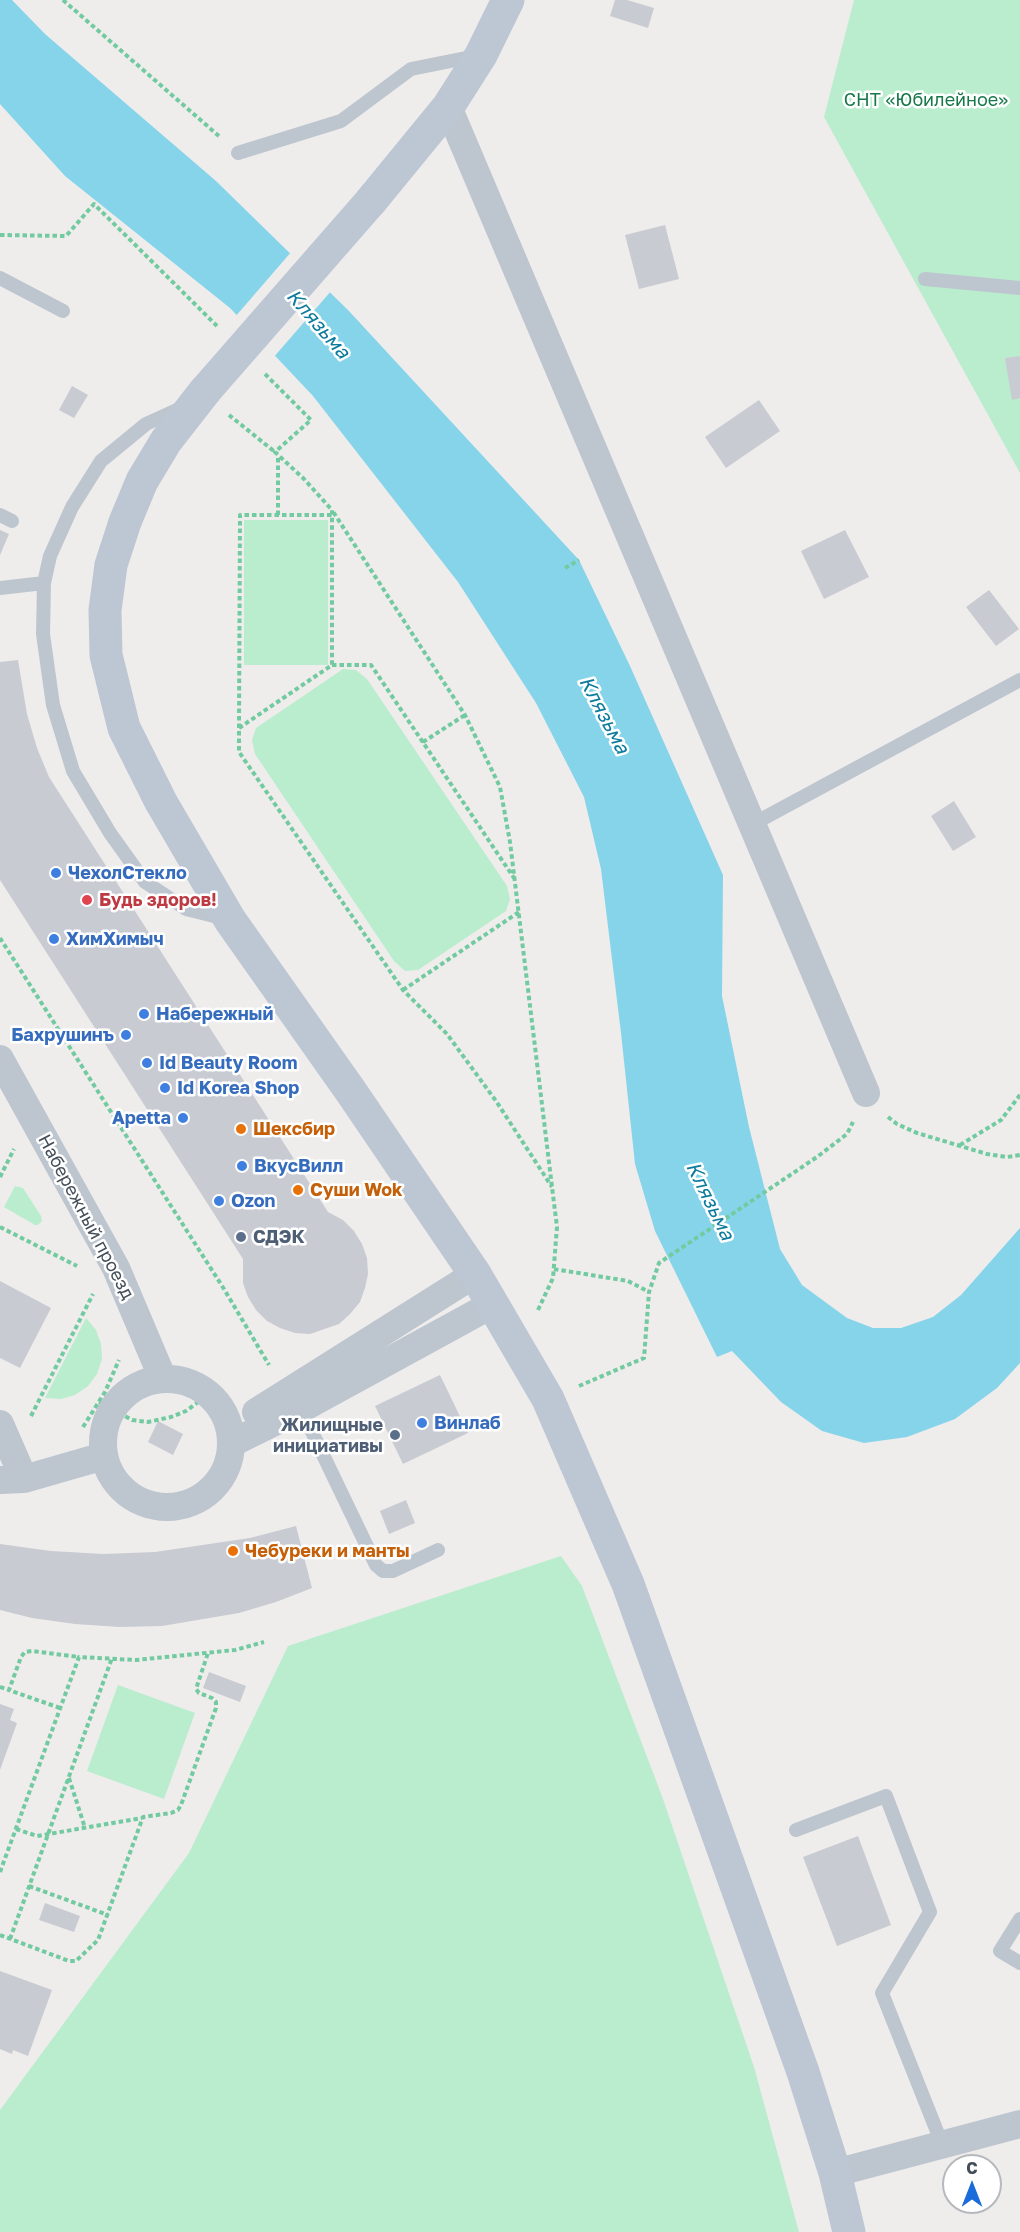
<!DOCTYPE html>
<html>
<head>
<meta charset="utf-8">
<style>
  body { margin:0 }
  #map { position:relative; width:1020px; height:2232px; overflow:hidden; background:#efecec; font-family:"Golos Text",sans-serif }
  canvas { display:block }
  .north { position:absolute; left:942px; top:2154px; width:60px; height:60px; box-sizing:border-box; background:#fff; border:2px solid #b5b9bd; border-radius:50%; rotate:0deg; font-size:16px; font-weight:700; line-height:24px; text-align:center; color:#454f59 }
  .north::after { content:''; display:block; margin:auto; width:21px; height:27px; background:#1a6cda; clip-path:polygon(50% 0,100% 100%,50% 72%,0 100%) }
</style>
</head>
<body>
<div id="map">
<canvas width="1020" height="2232"></canvas>
<div class="north">С</div>
</div>
<script>
const g = document.querySelector('canvas').getContext('2d');
g.lineJoin = 'round';
function fill(path, color) { g.fillStyle = color; g.fill(path, 'evenodd'); }
const toPath = rows => new Path2D(rows.map(r => 'M' + r).join(''));
function strokePath(path, color, width, dash) { g.strokeStyle = color; g.lineWidth = width; g.lineCap = dash ? 'butt' : 'round'; g.setLineDash(dash || []); g.stroke(path); }
function drawText(font, color, halo, rows, align = 'center') {
  g.font = font + ' "Golos Text",sans-serif'; g.lineWidth = 5; g.setLineDash([]); g.textBaseline = 'middle'; g.strokeStyle = halo; g.fillStyle = color; for (const [text, x, y, turn = 0] of rows) {
    g.save(); g.translate(x, y); g.rotate((+turn || 0) * Math.PI / 180); g.textAlign = isNaN(turn) ? turn : align; if (halo) g.strokeText(text, 0, 0); g.fillText(text, 0, 0); g.restore();
  }
}
const green = toPath([
  [854,0,1020,0,1020,473,824,117],
  [244,520,328,520,328,665,244,665],
  [343,669,356,670,367,679,507,886,510,899,506,911,418,970,405,971,394,961,255,754,252,740,256,728],
  [15,1186,23,1188,41,1216,42,1221,38,1225,35,1225,4,1207],
  [86,1318,96,1330,101,1344,102,1359,97,1374,88,1386,75,1395,61,1399,45,1398],
  [561,1556,582,1586,663,1799,754,2067,799,2232,0,2232,0,2110,189,1853,288,1646],
  [118,1685,195,1713,164,1799,87,1771]
]);
const water = toPath([
  [0,0,12,0,45,34,216,181,348,310,579,560,630,666,723,875,722,996,749,1127,780,1249,802,1285,847,1318,873,1328,901,1328,933,1317,961,1295,1020,1228,1020,1363,997,1388,955,1419,907,1437,864,1443,822,1431,781,1402,732,1351,717,1357,655,1231,635,1164,621,1033,601,869,584,797,536,703,458,582,313,396,230,308,65,176,0,104]
]);
const pier = toPath([
  [292,251,332,290,273,358,235,317]
]);
const building = toPath([
  [615,0,627,0,654,8,648,28,610,16],
  [665,225,679,279,639,289,625,235],
  [1020,356,1020,398,1012,400,1005,358],
  [72,386,88,395,74,418,59,410],
  [759,400,780,431,726,468,705,437],
  [0,530,9,534,0,555],
  [845,530,869,577,824,599,801,551],
  [989,590,1019,629,996,646,966,607],
  [18,660,27,714,37,748,49,777,328,1212,343,1220,354,1231,362,1244,367,1258,368,1274,365,1288,360,1302,350,1314,339,1324,310,1334,295,1333,280,1328,267,1321,256,1310,248,1297,243,1283,243,1259,0,880,0,662],
  [954,801,976,837,953,851,931,816],
  [0,1281,51,1308,20,1368,0,1358],
  [440,1375,468,1433,403,1464,375,1406],
  [158,1421,183,1434,173,1455,148,1442],
  [406,1500,415,1523,389,1534,380,1511],
  [296,1526,312,1588,276,1602,239,1613,162,1626,119,1627,75,1624,32,1618,0,1610,0,1544,51,1551,103,1554,155,1552,250,1538],
  [209,1672,246,1686,240,1702,203,1688],
  [0,1704,14,1709,10,1720,17,1723,0,1770],
  [858,1836,891,1925,837,1946,803,1857],
  [45,1903,80,1916,74,1932,39,1920],
  [0,1971,52,1990,28,2056,13,2050,12,2054,0,2049]
]);
const path = toPath([
  [63,0,220,137],
  [0,235,66,236,94,204,217,326],
  [265,374,311,420,275,452,304,479,332,510],
  [229,415,275,452],
  [278,515,278,456],
  [565,568,579,560],
  [332,665,371,665,514,878],
  [239,728,240,515,332,515],
  [423,742,465,715],
  [0,938,224,1289,269,1365],
  [403,990,519,912],
  [888,1117,897,1124,917,1133,987,1154,1007,1157,1020,1155],
  [960,1145,1001,1120,1020,1095],
  [0,1177,14,1149],
  [0,1227,77,1266],
  [554,1269,628,1281,649,1292],
  [538,1310,553,1278,557,1227,552,1187,536,1055,510,842,500,787,465,715,332,510,332,665,239,728,239,752,403,990,447,1034,496,1101,552,1187],
  [579,1386,644,1358,649,1292,659,1263,817,1157,847,1134,853,1122],
  [99,1402,132,1420,148,1422,171,1417,186,1411,209,1394],
  [31,1416,93,1294],
  [83,1427,105,1392,119,1360],
  [0,1687,9,1690],
  [60,1708,9,1690,21,1657,25,1652,32,1651,79,1657],
  [69,1778,85,1828],
  [16,1829,37,1836,142,1818],
  [0,1872,79,1657,136,1660,235,1650,264,1642],
  [29,1886,108,1915],
  [0,1935,69,1961,76,1961,98,1940,143,1817,171,1813,178,1810,181,1805,216,1708,216,1702,212,1698,199,1693,196,1689,208,1653],
  [10,1939,112,1658]
]);
const service = toPath([
  [238,153,341,121,411,69,476,56],
  [0,278,63,311],
  [925,279,1020,288],
  [181,408,146,424,101,461,72,507,50,556,44,583,43,634,53,705,73,771,110,833,145,882,186,909,226,919],
  [0,515,12,521],
  [0,588,44,583],
  [751,825,1020,680],
  [301,1409,376,1565,383,1571,393,1571,438,1550],
  [796,1830,886,1796,930,1912,882,1993,942,2144],
  [1020,1919,1000,1951,1020,1963]
]);
const minor = toPath([
  [448,107,866,1093],
  [0,1059,116,1268,163,1379],
  '103 1443a64 64 0 1 1 128 0a64 64 0 1 1-128 0Z',
  [256,1412,475,1274],
  [0,1424,24,1479],
  [232,1443,301,1409,493,1304],
  [0,1480,24,1479,104,1456],
  [835,2173,1020,2124]
]);
const secondary = toPath([
  [371,201,448,107,481,55,508,0],
  [205,391,166,441,142,481,125,522,111,565,105,610,106,655,124,728,161,802,230,920,352,1093,475,1274,548,1399,628,1584,803,2072,835,2173,849,2232]
]);
const secondaryBridge = toPath([
  [205,391,371,201]
]);
const markers = [
  [56,873,6,"#3f7fe0"],
  [87,900,6,"#e0444e"],
  [54,939,6,"#3f7fe0"],
  [144,1014,6,"#3f7fe0"],
  [126,1035,6,"#3f7fe0"],
  [147,1063,6,"#3f7fe0"],
  [165,1088,6,"#3f7fe0"],
  [183,1118,6,"#3f7fe0"],
  [241,1129,6,"#e8710a"],
  [242,1166,6,"#3f7fe0"],
  [298,1190,6,"#e8710a"],
  [219,1201,6,"#3f7fe0"],
  [241,1237,6,"#5c6f8a"],
  [422,1423,6,"#3f7fe0"],
  [395,1435,6,"#5c6f8a"],
  [233,1551,6,"#e8710a"]
];
const parkNames = [
  ["СНТ «Юбилейное»",926,100]
];
const shopNames = [
  ["ЧехолСтекло",68,873],
  ["ХимХимыч",66,939],
  ["Набережный",156,1014],
  ["Бахрушинъ",114,1035,"right"],
  ["Id Beauty Room",159,1063],
  ["Id Korea Shop",177,1088],
  ["Apetta",171,1118,"right"],
  ["ВкусВилл",254,1166],
  ["Ozon",231,1201],
  ["Винлаб",434,1423]
];
const healthNames = [
  ["Будь здоров!",99,900]
];
const foodNames = [
  ["Шексбир",253,1129],
  ["Суши Wok",310,1190],
  ["Чебуреки и манты",245,1551]
];
const streetNames = [
  ["Набережный проезд",86,1217,62]
];
const serviceNames = [
  ["СДЭК",253,1237],
  ["Жилищные",383,1425,"right"],
  ["инициативы",383,1446,"right"]
];
const waterNames = [
  ["Клязьма",318,324,49],
  ["Клязьма",604,715,62],
  ["Клязьма",710,1201,64]
];
fill(green, '#b9edce');
fill(water, '#86d4ea');
fill(pier, '#efecec');
fill(building, '#c8cbd1');
strokePath(path, '#72cba0', 4, [4.5, 3]);
strokePath(service, '#bdc6ce', 14);
strokePath(minor, '#bdc6ce', 28);
strokePath(secondary, '#bcc7d3', 33);
strokePath(secondaryBridge, '#bcc7d3', 33);
for (const [x, y, r, color] of markers) { const dot = new Path2D(); dot.arc(x, y, r, 0, 2 * Math.PI); g.fillStyle = color; g.fill(dot); strokePath(dot, '#fff', 2); }
drawText('18px', '#177849', '#fff', parkNames);
drawText('bold 18px', '#366cbe', '#fff', shopNames, 'left');
drawText('bold 18px', '#be3a42', '#fff', healthNames, 'left');
drawText('bold 18px', '#c56008', '#fff', foodNames, 'left');
drawText('18px', '#454f59', '#fff', streetNames);
drawText('bold 18px', '#4e5e75', '#fff', serviceNames, 'left');
drawText('italic 20px', '#0d7c9c', '#fff', waterNames);
</script>
</body>
</html>
